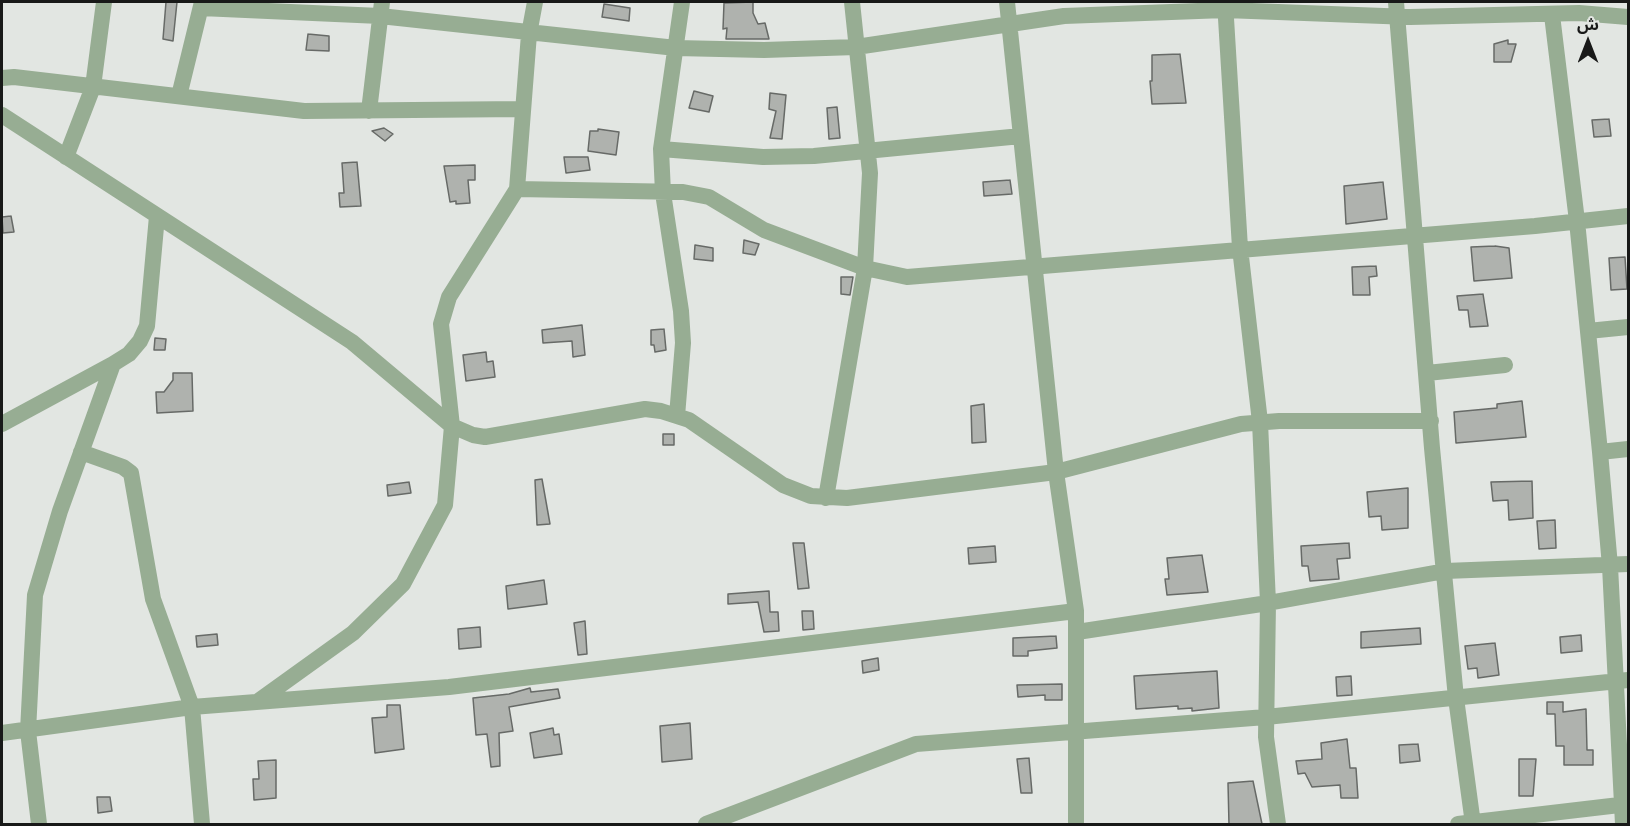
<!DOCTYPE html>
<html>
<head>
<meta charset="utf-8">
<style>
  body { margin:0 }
  #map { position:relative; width:1630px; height:826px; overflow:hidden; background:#e2e6e2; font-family:"Source Serif 4","Noto Sans Arabic",serif }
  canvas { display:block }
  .frame { position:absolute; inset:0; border:3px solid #181918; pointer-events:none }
  .north { position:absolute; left:1558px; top:12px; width:60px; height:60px; -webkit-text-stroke:4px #e2e6e2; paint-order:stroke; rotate:0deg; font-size:16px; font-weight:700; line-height:24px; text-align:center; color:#181918 }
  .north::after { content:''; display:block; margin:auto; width:21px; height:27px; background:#181918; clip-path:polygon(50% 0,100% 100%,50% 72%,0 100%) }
</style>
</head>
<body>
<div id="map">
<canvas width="1630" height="826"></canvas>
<div class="frame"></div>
<div class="north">ش</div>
</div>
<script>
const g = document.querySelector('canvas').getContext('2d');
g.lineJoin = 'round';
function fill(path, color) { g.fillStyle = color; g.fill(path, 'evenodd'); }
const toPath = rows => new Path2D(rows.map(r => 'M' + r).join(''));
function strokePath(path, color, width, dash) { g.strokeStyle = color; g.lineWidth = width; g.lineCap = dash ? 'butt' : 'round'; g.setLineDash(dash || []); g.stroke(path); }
const building = toPath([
  [166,2,177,2,173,41,163,39,166,2],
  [753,2,753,13,758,24,765,23,769,39,726,39,727,28,723,29,724,3,753,2],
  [604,4,630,8,629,21,602,17,604,4],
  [308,34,329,36,329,51,306,50,308,34],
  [1508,40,1508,44,1516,44,1511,62,1494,62,1494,44,1508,40],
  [1180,54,1186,103,1152,104,1150,81,1152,81,1152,55,1180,54],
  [694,91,713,96,709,112,689,108,694,91],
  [770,93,786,95,782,139,770,138,776,111,769,109,770,93],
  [837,107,840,138,829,139,827,108,837,107],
  [1609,119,1611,136,1594,137,1592,120,1609,119],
  [384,128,393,134,385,141,372,131,384,128],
  [598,129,619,132,616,155,588,151,590,131,598,131,598,129],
  [564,157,588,157,590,170,566,173,564,157],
  [357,162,361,206,340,207,339,193,344,193,342,163,357,162],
  [475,165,475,180,468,180,470,203,456,204,456,201,450,202,444,166,475,165],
  [1010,180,1012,194,984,196,983,182,1010,180],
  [1383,182,1387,219,1346,224,1344,186,1383,182],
  [11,216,14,232,3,233,2,217,11,216],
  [744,240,759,244,755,255,743,253,744,240],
  [695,245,713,248,713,261,694,259,695,245],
  [1495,246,1509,248,1512,278,1474,281,1471,247,1495,246],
  [1625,257,1627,289,1611,290,1609,258,1625,257],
  [1376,266,1377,276,1369,277,1370,295,1353,295,1352,267,1376,266],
  [841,277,853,277,850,295,841,294,841,277],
  [1483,294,1488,326,1470,327,1468,310,1459,310,1457,296,1483,294],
  [582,325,585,355,573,357,572,341,543,343,542,330,582,325],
  [664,329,666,350,655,352,654,345,651,345,651,330,664,329],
  [155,338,166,339,165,350,154,350,155,338],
  [486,352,487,362,493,361,495,377,466,381,463,355,486,352],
  [173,373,192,373,193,411,157,413,156,392,164,392,173,380,173,373],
  [1522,401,1526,437,1456,443,1454,412,1497,408,1497,404,1522,401],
  [984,404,986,442,972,443,971,406,984,404],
  [663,434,674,434,674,445,663,445,663,434],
  [542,479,550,524,537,525,535,480,542,479],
  [1532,481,1533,518,1509,520,1508,500,1493,501,1491,482,1532,481],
  [409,482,411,493,388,496,387,485,409,482],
  [1408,488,1408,528,1382,530,1381,516,1369,517,1367,492,1408,488],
  [1555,520,1556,548,1539,549,1537,521,1555,520],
  [793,543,804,543,809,588,798,589,793,543],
  [1349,543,1350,558,1337,559,1339,579,1310,581,1308,566,1302,566,1301,546,1349,543],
  [995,546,996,562,969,564,968,548,995,546],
  [1202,555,1208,592,1167,595,1165,579,1169,579,1167,558,1202,555],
  [544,580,547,604,508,609,506,586,544,580],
  [769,591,770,612,778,612,779,631,764,632,758,602,728,604,728,594,769,591],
  [802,611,813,611,814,629,803,630,802,611],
  [585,621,587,654,578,655,574,623,585,621],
  [480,627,481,647,459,649,458,629,480,627],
  [1420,628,1421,644,1361,648,1361,632,1420,628],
  [217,634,218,645,197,647,196,636,217,634],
  [1581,635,1582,651,1561,653,1560,637,1581,635],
  [1056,636,1057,648,1028,651,1028,656,1013,656,1013,638,1056,636],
  [1495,643,1499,675,1478,678,1477,668,1468,669,1465,646,1495,643],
  [878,658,879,670,863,673,862,661,878,658],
  [1217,671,1219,708,1192,711,1192,708,1178,709,1178,706,1136,709,1134,676,1217,671],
  [1351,676,1352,695,1337,696,1336,677,1351,676],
  [1062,684,1062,700,1045,700,1045,695,1018,697,1017,685,1062,684],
  [530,688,531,692,558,689,560,698,509,707,513,731,499,733,500,766,491,767,487,734,476,735,473,698,509,694,530,688],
  [1547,702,1563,702,1563,712,1586,709,1587,750,1593,750,1593,765,1564,765,1564,746,1556,746,1555,714,1547,714,1547,702],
  [387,705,400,705,404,749,375,753,372,718,387,717,387,705],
  [690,723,692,759,662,762,660,726,690,723],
  [553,728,554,735,559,734,562,754,534,758,530,733,553,728],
  [1347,739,1350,768,1356,768,1358,798,1341,798,1340,785,1312,787,1305,773,1298,774,1296,761,1322,759,1321,743,1347,739],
  [1418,744,1420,761,1400,763,1399,745,1418,744],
  [1029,758,1032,793,1021,793,1017,759,1029,758],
  [1519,759,1536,759,1533,796,1519,796,1519,759],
  [276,760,276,798,254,800,253,779,259,779,258,761,276,760],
  [1253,781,1262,824,1229,825,1228,783,1253,781],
  [97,797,110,797,112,811,98,813,97,797]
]);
const minor = toPath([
  [1007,2,1056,472,1076,611,1076,824],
  [1225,2,1240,248,1260,422,1268,603,1266,737,1278,824],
  [1396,2,1432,448,1456,698,1473,824],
  [201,8,380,16,676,48,764,50,856,47,1064,16,1225,10,1410,17,1579,13,1628,17],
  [1552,15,1577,221,1600,452,1610,566,1623,824],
  [2,78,14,77,304,111,523,109],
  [179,96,202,2],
  [369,111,382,2],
  [2,115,352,342,452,426,473,435,485,437,645,409,661,411,689,420,783,485,811,496,847,498,1056,472,1241,424,1279,421,1431,421],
  [661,149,763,157,814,156,1021,136],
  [66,157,93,87,104,2],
  [517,189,683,192,709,197,764,230,865,268,907,277,1535,226,1628,216],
  [1588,331,1628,327],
  [1427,373,1505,365],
  [677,416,683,343,681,311,663,193,661,149,682,2],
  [2,424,113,364,129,354,140,341,147,326,157,216],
  [81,452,123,467,131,473,153,599,192,707,202,824],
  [1600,452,1628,449],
  [826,498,865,268,870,173,852,2],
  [1077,632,1268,603,1445,571,1628,564],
  [257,702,353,633,403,584,445,505,452,426,441,324,449,297,517,189,529,34,535,2],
  [2,733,192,707,449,687,1076,611],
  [39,824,28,731,35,595,60,511,113,364],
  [706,824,916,744,1266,717,1628,680],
  [1458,824,1628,804]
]);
fill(building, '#afb2ae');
strokePath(building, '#676a67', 1.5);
strokePath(minor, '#97ad93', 16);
</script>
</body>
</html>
